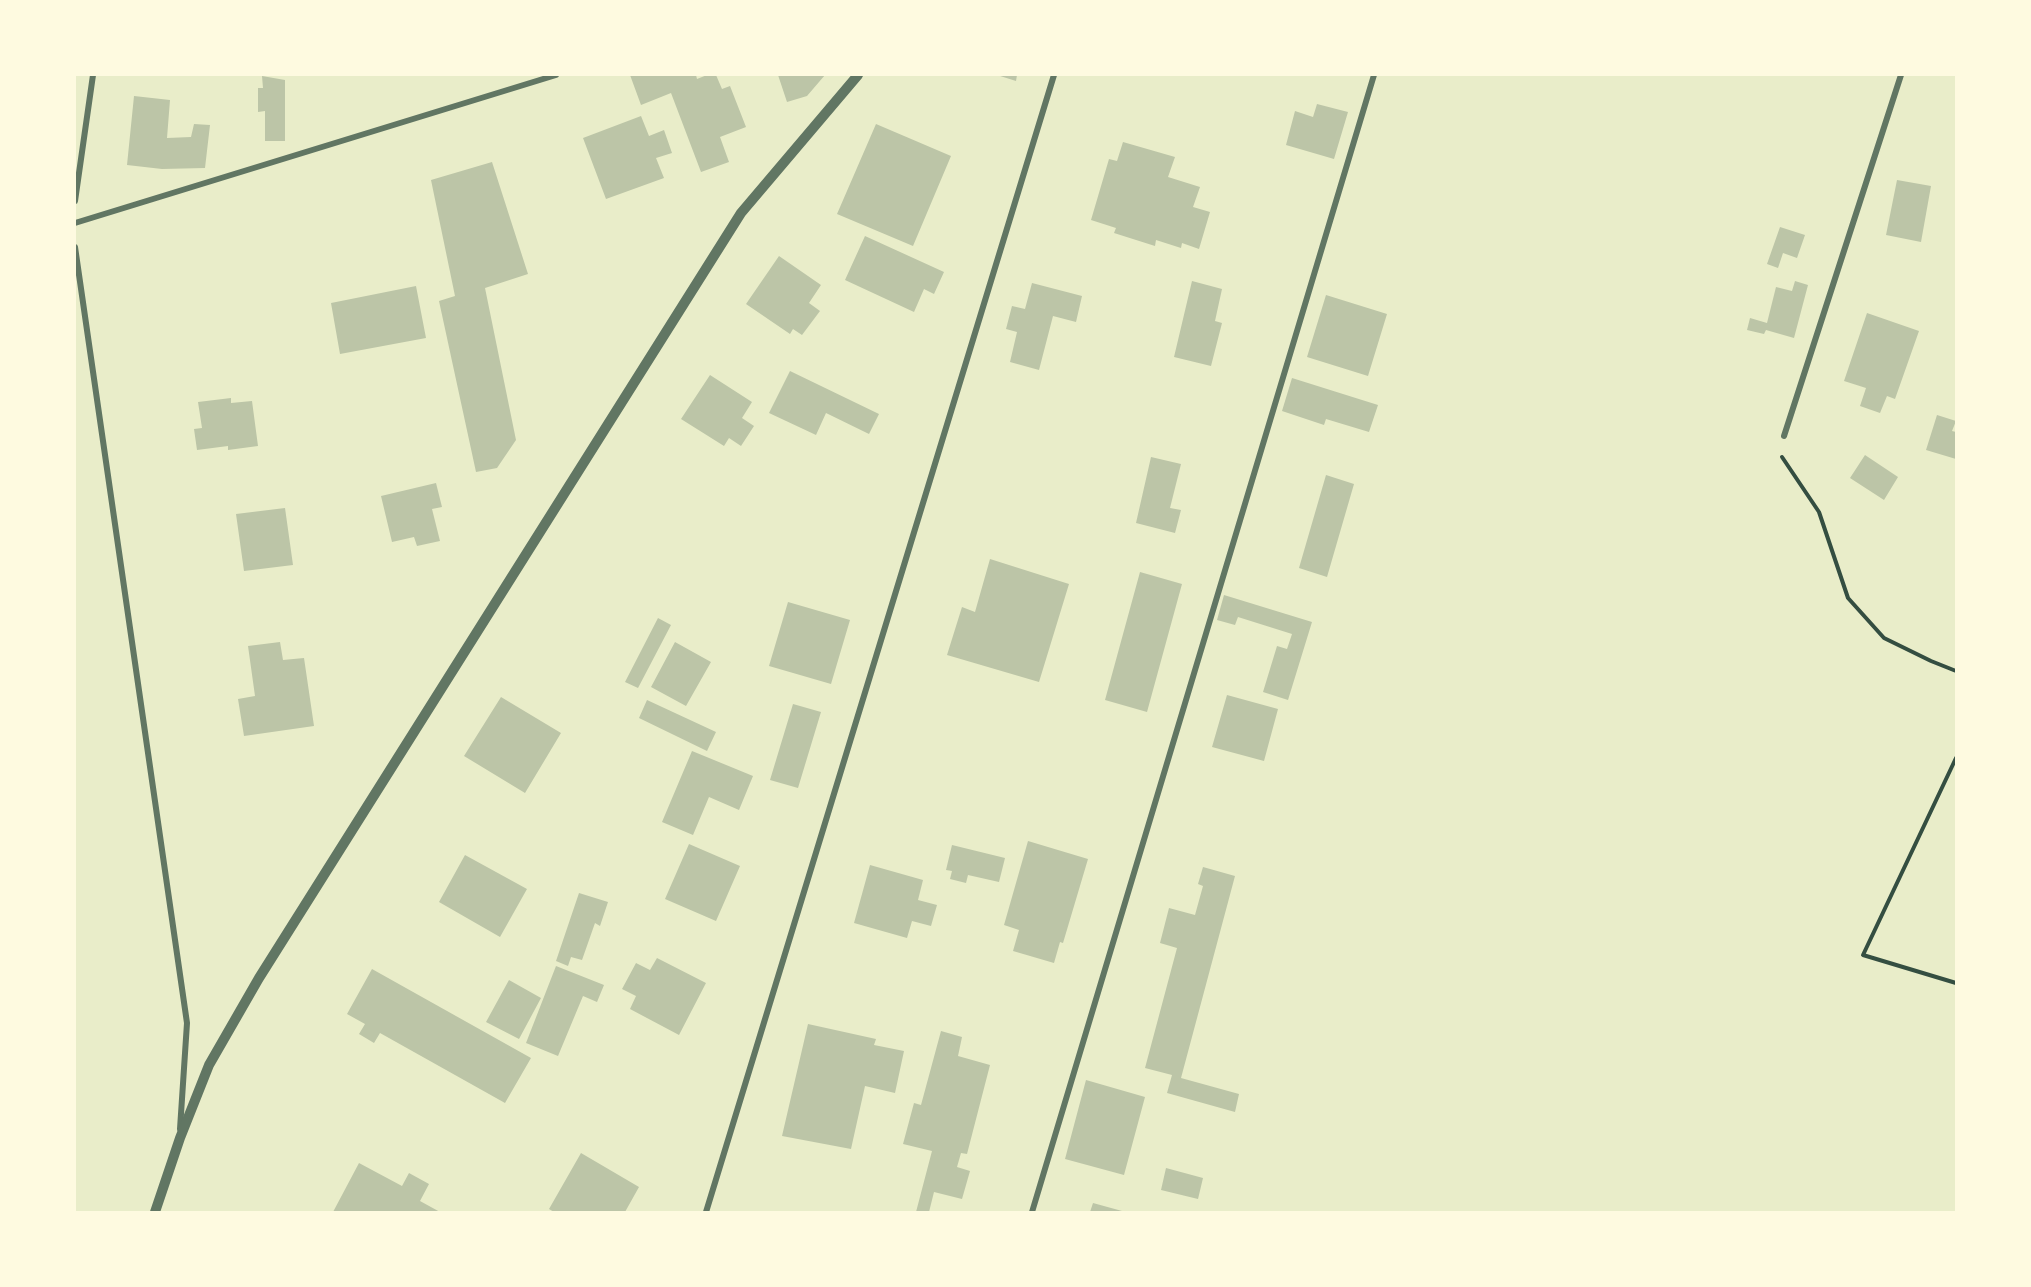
<!DOCTYPE html>
<html>
<head>
<meta charset="utf-8">
<style>
  body { margin:0 }
  #map { position:relative; width:2031px; height:1287px; overflow:hidden; background:#e9edc9; font-family:"IBM Plex Sans",sans-serif }
  canvas { display:block }
  .frame { position:absolute; inset:0; border:76px solid #fefae0; pointer-events:none }
</style>
</head>
<body>
<div id="map">
<canvas width="2031" height="1287"></canvas>
<div class="frame"></div>
</div>
<script>
const g = document.querySelector('canvas').getContext('2d');
g.lineJoin = 'round';
function fill(path, color) { g.fillStyle = color; g.fill(path, 'evenodd'); }
const toPath = rows => new Path2D(rows.map(r => 'M' + r).join(''));
function strokePath(path, color, width, dash) { g.strokeStyle = color; g.lineWidth = width; g.lineCap = dash ? 'butt' : 'round'; g.setLineDash(dash || []); g.stroke(path); }
const building = toPath([
  [630,75,696,75,697,79,707,75,716,75,722,89,730,86,746,127,720,137,729,162,701,172,671,93,641,105],
  [778,75,825,75,807,96,787,102],
  [997,75,1017,75,1016,81],
  [262,76,285,80,285,141,265,141,265,111,258,112,258,88,263,88],
  [134,96,170,100,167,138,191,137,194,124,210,125,205,168,162,169,127,165],
  [1317,104,1348,112,1334,159,1286,145,1295,111,1313,117],
  [641,116,649,136,664,130,672,153,656,158,664,178,606,199,583,138],
  [876,124,951,156,913,246,837,214],
  [1123,142,1175,157,1168,177,1200,187,1193,207,1210,212,1199,249,1182,243,1181,248,1156,240,1155,246,1114,233,1116,228,1091,220,1109,159,1117,161],
  [492,162,528,274,485,288,516,440,497,468,476,472,439,301,455,296,431,180],
  [1897,180,1931,186,1921,242,1886,235],
  [1780,227,1805,235,1797,258,1783,253,1778,268,1767,264],
  [865,236,944,272,934,294,924,289,914,312,845,280],
  [779,256,821,285,809,303,820,311,802,335,793,329,790,334,746,304],
  [1192,281,1222,289,1215,321,1222,323,1211,366,1174,357],
  [1795,281,1808,285,1794,338,1766,330,1764,334,1747,330,1750,318,1767,323,1776,287,1792,291],
  [1032,283,1082,296,1076,322,1053,316,1039,370,1010,362,1017,332,1006,329,1012,306,1025,309],
  [416,286,426,338,340,354,331,303],
  [1326,295,1387,314,1368,376,1307,357],
  [1867,313,1919,331,1895,399,1887,396,1880,413,1860,406,1866,388,1844,381],
  [790,371,879,414,869,434,826,413,816,435,769,413],
  [710,375,752,402,742,418,754,426,741,446,729,438,724,446,681,419],
  [1292,378,1378,405,1369,432,1326,419,1324,425,1282,411],
  [231,398,231,403,252,401,258,446,228,450,228,446,197,450,194,429,202,428,198,402],
  [1937,415,1956,421,1952,431,1956,432,1956,459,1926,450],
  [1865,455,1898,477,1884,500,1850,478],
  [1151,457,1181,464,1170,508,1181,510,1175,533,1136,523],
  [1326,475,1354,484,1327,577,1299,568],
  [436,483,442,507,432,509,440,541,417,546,414,537,392,542,381,496],
  [285,508,293,565,244,571,236,514],
  [990,559,1069,584,1039,682,947,655,962,607,975,612],
  [1140,572,1182,584,1147,712,1105,700],
  [1224,595,1312,622,1288,700,1263,692,1277,646,1287,649,1292,634,1238,617,1235,625,1217,620],
  [788,602,850,620,831,684,769,666],
  [658,618,671,625,638,688,625,682],
  [280,642,283,660,304,658,314,726,244,736,238,699,255,696,248,646],
  [675,642,711,662,686,706,651,687],
  [1227,695,1278,709,1264,761,1212,747],
  [501,697,561,733,525,793,464,756],
  [647,700,716,732,707,751,639,718],
  [793,704,821,712,798,788,770,780],
  [692,751,753,776,739,810,709,797,693,835,662,822],
  [1028,841,1088,859,1063,943,1060,942,1054,963,1013,951,1019,930,1004,925],
  [689,844,740,866,716,921,665,899],
  [952,845,1005,858,999,882,968,875,966,883,950,879,952,871,946,870],
  [465,855,527,889,500,937,439,902],
  [870,865,923,880,918,900,937,905,931,926,912,921,907,938,854,923],
  [1203,867,1235,876,1181,1078,1239,1094,1235,1112,1167,1093,1172,1075,1145,1068,1177,948,1160,943,1169,908,1195,915,1203,886,1198,884],
  [579,893,608,902,600,926,595,923,582,960,571,957,568,966,556,961],
  [657,958,706,983,679,1035,630,1009,636,996,622,989,636,963,650,970],
  [556,966,604,985,597,1002,583,996,558,1056,526,1043],
  [372,969,531,1058,505,1103,380,1033,374,1043,359,1034,365,1024,347,1014],
  [509,980,541,998,519,1039,486,1022],
  [808,1024,876,1039,874,1045,904,1051,895,1093,865,1086,851,1149,782,1136],
  [941,1031,962,1037,958,1056,990,1065,967,1154,961,1153,957,1167,970,1171,962,1199,934,1192,929,1212,916,1212,932,1151,903,1144,914,1103,921,1105],
  [1086,1080,1145,1097,1124,1175,1065,1159],
  [581,1153,639,1187,625,1212,554,1212,549,1209],
  [359,1163,402,1186,409,1173,429,1184,420,1201,440,1212,333,1212],
  [1166,1168,1203,1178,1198,1199,1161,1190],
  [1093,1203,1122,1211,1122,1212,1090,1212]
]);
const path = toPath([
  [1782,457,1819,512,1848,598,1884,638,1931,661,1956,671],
  [1956,758,1863,955,1956,983]
]);
const minor = toPath([
  [75,201,93,75],
  [75,223,556,75],
  [75,247,187,1023,180,1129],
  [1784,436,1901,75],
  [706,1212,1054,75],
  [1032,1212,1374,75]
]);
const tertiary = toPath([
  [155,1212,180,1138,209,1065,259,978,741,213,858,75]
]);
fill(building, '#bcc5a7');
strokePath(path, '#344e41', 4);
strokePath(minor, '#617663', 6);
strokePath(tertiary, '#617663', 10);
</script>
</body>
</html>
